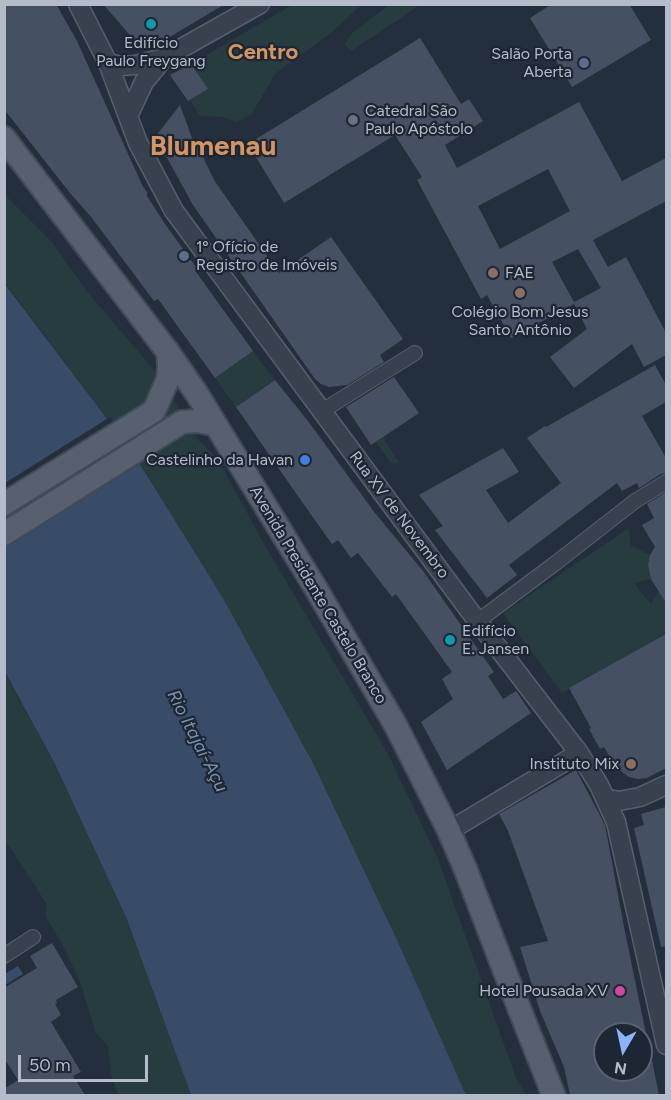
<!DOCTYPE html>
<html>
<head>
<meta charset="utf-8">
<style>
  body { margin:0 }
  #map { position:relative; width:671px; height:1100px; overflow:hidden; background:#242f3e; font-family:Figtree,sans-serif }
  canvas { display:block }
  .frame { position:absolute; inset:0; border:6px solid #b4bcc9; pointer-events:none }
  .north { position:absolute; left:593px; top:1022px; width:60px; height:60px; box-sizing:border-box; background:#1d2633; border:2px solid #59626f; border-radius:50%; rotate:189deg; font-size:16px; font-weight:700; line-height:24px; text-align:center; color:#b4bcc9 }
  .north::after { content:''; display:block; margin:auto; width:21px; height:27px; background:#8ab4f8; clip-path:polygon(50% 0,100% 100%,50% 72%,0 100%) }
  .scale { position:absolute; left:18px; top:1055px; width:130px; height:27px; box-sizing:border-box; border:3px solid #b4bcc9; border-top:0; padding-left:8px; font-size:18px; line-height:21px; white-space:nowrap; color:#b4bcc9; -webkit-text-stroke:4px #1d2633; paint-order:stroke }
</style>
</head>
<body>
<div id="map">
<canvas width="671" height="1100"></canvas>
<div class="frame"></div>
<div class="north">N</div>
<div class="scale">50 m</div>
</div>
<script>
const g = document.querySelector('canvas').getContext('2d');
g.lineJoin = 'round';
function fill(path, color) { g.fillStyle = color; g.fill(path, 'evenodd'); }
const toPath = rows => new Path2D(rows.map(r => 'M' + r).join(''));
function strokePath(path, color, width, dash) { g.strokeStyle = color; g.lineWidth = width; g.lineCap = dash ? 'butt' : 'round'; g.setLineDash(dash || []); g.stroke(path); }
function drawText(font, color, halo, rows, align = 'center') {
  g.font = font + ' Figtree,sans-serif'; g.lineWidth = 4.5; g.setLineDash([]); g.textBaseline = 'middle'; g.strokeStyle = halo; g.fillStyle = color; for (const [text, x, y, turn = 0] of rows) {
    g.save(); g.translate(x, y); g.rotate((+turn || 0) * Math.PI / 180); g.textAlign = isNaN(turn) ? turn : align; if (halo) g.strokeText(text, 0, 0); g.fillText(text, 0, 0); g.restore();
  }
}
const green = toPath([
  [292,5,361,5,332,32,276,73,251,115,236,122,223,117,200,116,190,100,208,89,191,64],
  [389,5,420,5,351,51,345,45,351,34],
  [5,195,50,240,89,294,153,369,199,441,218,459,263,542,388,754,438,859,516,1078,526,1095,466,1095,398,942,314,765,223,598,133,453,5,283],
  [253,351,277,383,273,381,270,383,238,405,238,410,215,378],
  [383,437,399,463,392,464,390,462,376,442],
  [629,528,631,546,650,555,648,565,651,579,635,583,639,590,651,604,660,590,666,594,666,634,562,693,503,613],
  [4,672,54,762,126,917,191,1095,118,1095,111,1074,108,1047,95,1031,81,984,61,942,46,917,46,903,5,840]
]);
const water = toPath([
  [4,283,133,453,223,598,314,765,398,942,466,1095,191,1095,126,917,54,762,5,672],
  [18,966,23,974,5,985,5,974]
]);
const pier = toPath([
  [110,417,136,451,5,545,5,483]
]);
const building = toPath([
  [4,4,56,4,77,41,143,187,147,192,147,196,165,224,198,270,196,272,253,351,215,378,158,299,154,301,92,218,70,193,4,109],
  [103,4,225,4,163,41,156,44,149,45,135,41],
  [552,4,629,4,651,40,572,87,530,18],
  [420,38,461,104,469,99,483,121,445,145,457,168,579,102,622,181,666,158,666,201,593,240,608,267,626,257,666,333,666,355,644,367,632,344,574,388,550,357,587,329,574,304,511,338,487,295,481,299,417,180,422,177,395,135,284,203,248,144],
  [548,169,570,211,500,249,478,206],
  [578,249,601,288,574,302,552,262],
  [191,64,208,89,188,101,170,75],
  [180,105,193,141,195,140,214,180,279,273,331,237,403,339,380,355,384,362,347,385,329,387,321,384,315,379,193,205,161,147,156,136],
  [655,365,666,385,666,402,642,416,666,458,666,473,661,474,639,488,637,483,622,491,617,483,509,565,517,575,487,598,435,530,443,526,419,495,503,448,519,472,486,490,508,523,561,483,527,438,545,426,546,427],
  [394,377,419,413,371,445,346,407],
  [275,380,308,421,375,513,423,571,494,672,488,676,503,699,516,691,531,713,447,770,421,722,453,699,442,679,452,672,396,594,392,597,358,553,351,558,338,540,332,544,300,499,236,407],
  [666,492,666,603,651,579,648,565,650,555,655,547,642,525,654,518,647,504],
  [666,634,666,768,647,778,638,779,629,777,622,772,615,766,604,747,600,749,589,729,591,728,569,688],
  [576,770,605,825,624,927,646,1034,605,1034,605,1070,641,1070,641,1042,648,1041,659,1095,570,1095,564,1067,540,1011,520,947,548,941,508,831,499,814],
  [666,807,666,946,661,947,634,828,644,825,641,814],
  [52,943,78,987,56,1000,57,1003,55,1004,61,1015,51,1022,81,1072,73,1076,85,1095,4,1095,4,1089,18,1080,4,1058,4,988,37,968,30,956]
]);
const minor = toPath([
  [322,411,415,353],
  [478,621,557,562,635,501,666,482],
  [4,956,33,937]
]);
const tertiary = toPath([
  [78,4,108,63,138,143,174,211,469,610,579,753,599,785,616,822,666,1045],
  [108,63,121,66,136,65,164,58,260,4],
  [128,116,144,82,164,58],
  [606,799,619,801,640,797,666,785],
  [449,831,579,753]
]);
const primary = toPath([
  [4,138,168,352,197,394,315,587,396,726,449,831,465,868,519,1008,554,1096],
  [4,504,154,411,168,379,169,366,168,352],
  [4,534,182,422,199,421,216,425]
]);
const markers = [
  [151,24,6,"#0f9aa8"],
  [584,63,6,"#5c6f8a"],
  [353,120,6,"#6b7280"],
  [184,256,6,"#5c6f8a"],
  [493,273,6,"#8d6e63"],
  [520,293,6,"#8d6e63"],
  [305,460,6,"#3f7fe0"],
  [450,640,6,"#0f9aa8"],
  [631,764,6,"#8d6e63"],
  [620,991,6,"#d1479c"]
];
const poiNames = [
  ["Edifício",151,43,"center"],
  ["Paulo Freygang",151,61,"center"],
  ["Salão Porta",572,54],
  ["Aberta",572,72],
  ["Catedral São",365,111,"left"],
  ["Paulo Apóstolo",365,129,"left"],
  ["1º Ofício de",196,247,"left"],
  ["Registro de Imóveis",196,265,"left"],
  ["FAE",505,273,"left"],
  ["Colégio Bom Jesus",520,312,"center"],
  ["Santo Antônio",520,330,"center"],
  ["Castelinho da Havan",293,460],
  ["Edifício",462,631,"left"],
  ["E. Jansen",462,649,"left"],
  ["Instituto Mix",619,764],
  ["Hotel Pousada XV",608,991]
];
const streetNames = [
  ["Rua XV de Novembro",399,515,53],
  ["Avenida Presidente Castelo Branco",318,595,59]
];
const waterNames = [
  ["Rio Itajaí-Açu",197,741,63]
];
const districtNames = [
  ["Centro",263,53]
];
const townNames = [
  ["Blumenau",213,147]
];
fill(green, '#263c3f');
fill(water, '#394c67');
fill(pier, '#242f3e');
fill(building, '#455162');
strokePath(minor, '#565f6c', 16);
strokePath(tertiary, '#565f6c', 21);
strokePath(primary, '#414a57', 26);
strokePath(minor, '#38414e', 14);
strokePath(tertiary, '#38414e', 18);
strokePath(primary, '#56606e', 22);
for (const [x, y, r, color] of markers) { const dot = new Path2D(); dot.arc(x, y, r, 0, 2 * Math.PI); g.fillStyle = color; g.fill(dot); strokePath(dot, '#1d2633', 2); }
drawText('16px', '#b4bcc9', '#1d2633', poiNames, 'right');
drawText('16px', '#b4bcc9', '#1d2633', streetNames);
drawText('italic 18px', '#7c92b1', '#1d2633', waterNames);
drawText('bold 22px', '#d59563', '#1d2633', districtNames);
drawText('bold 28px', '#d59563', '#1d2633', townNames);
</script>
</body>
</html>
